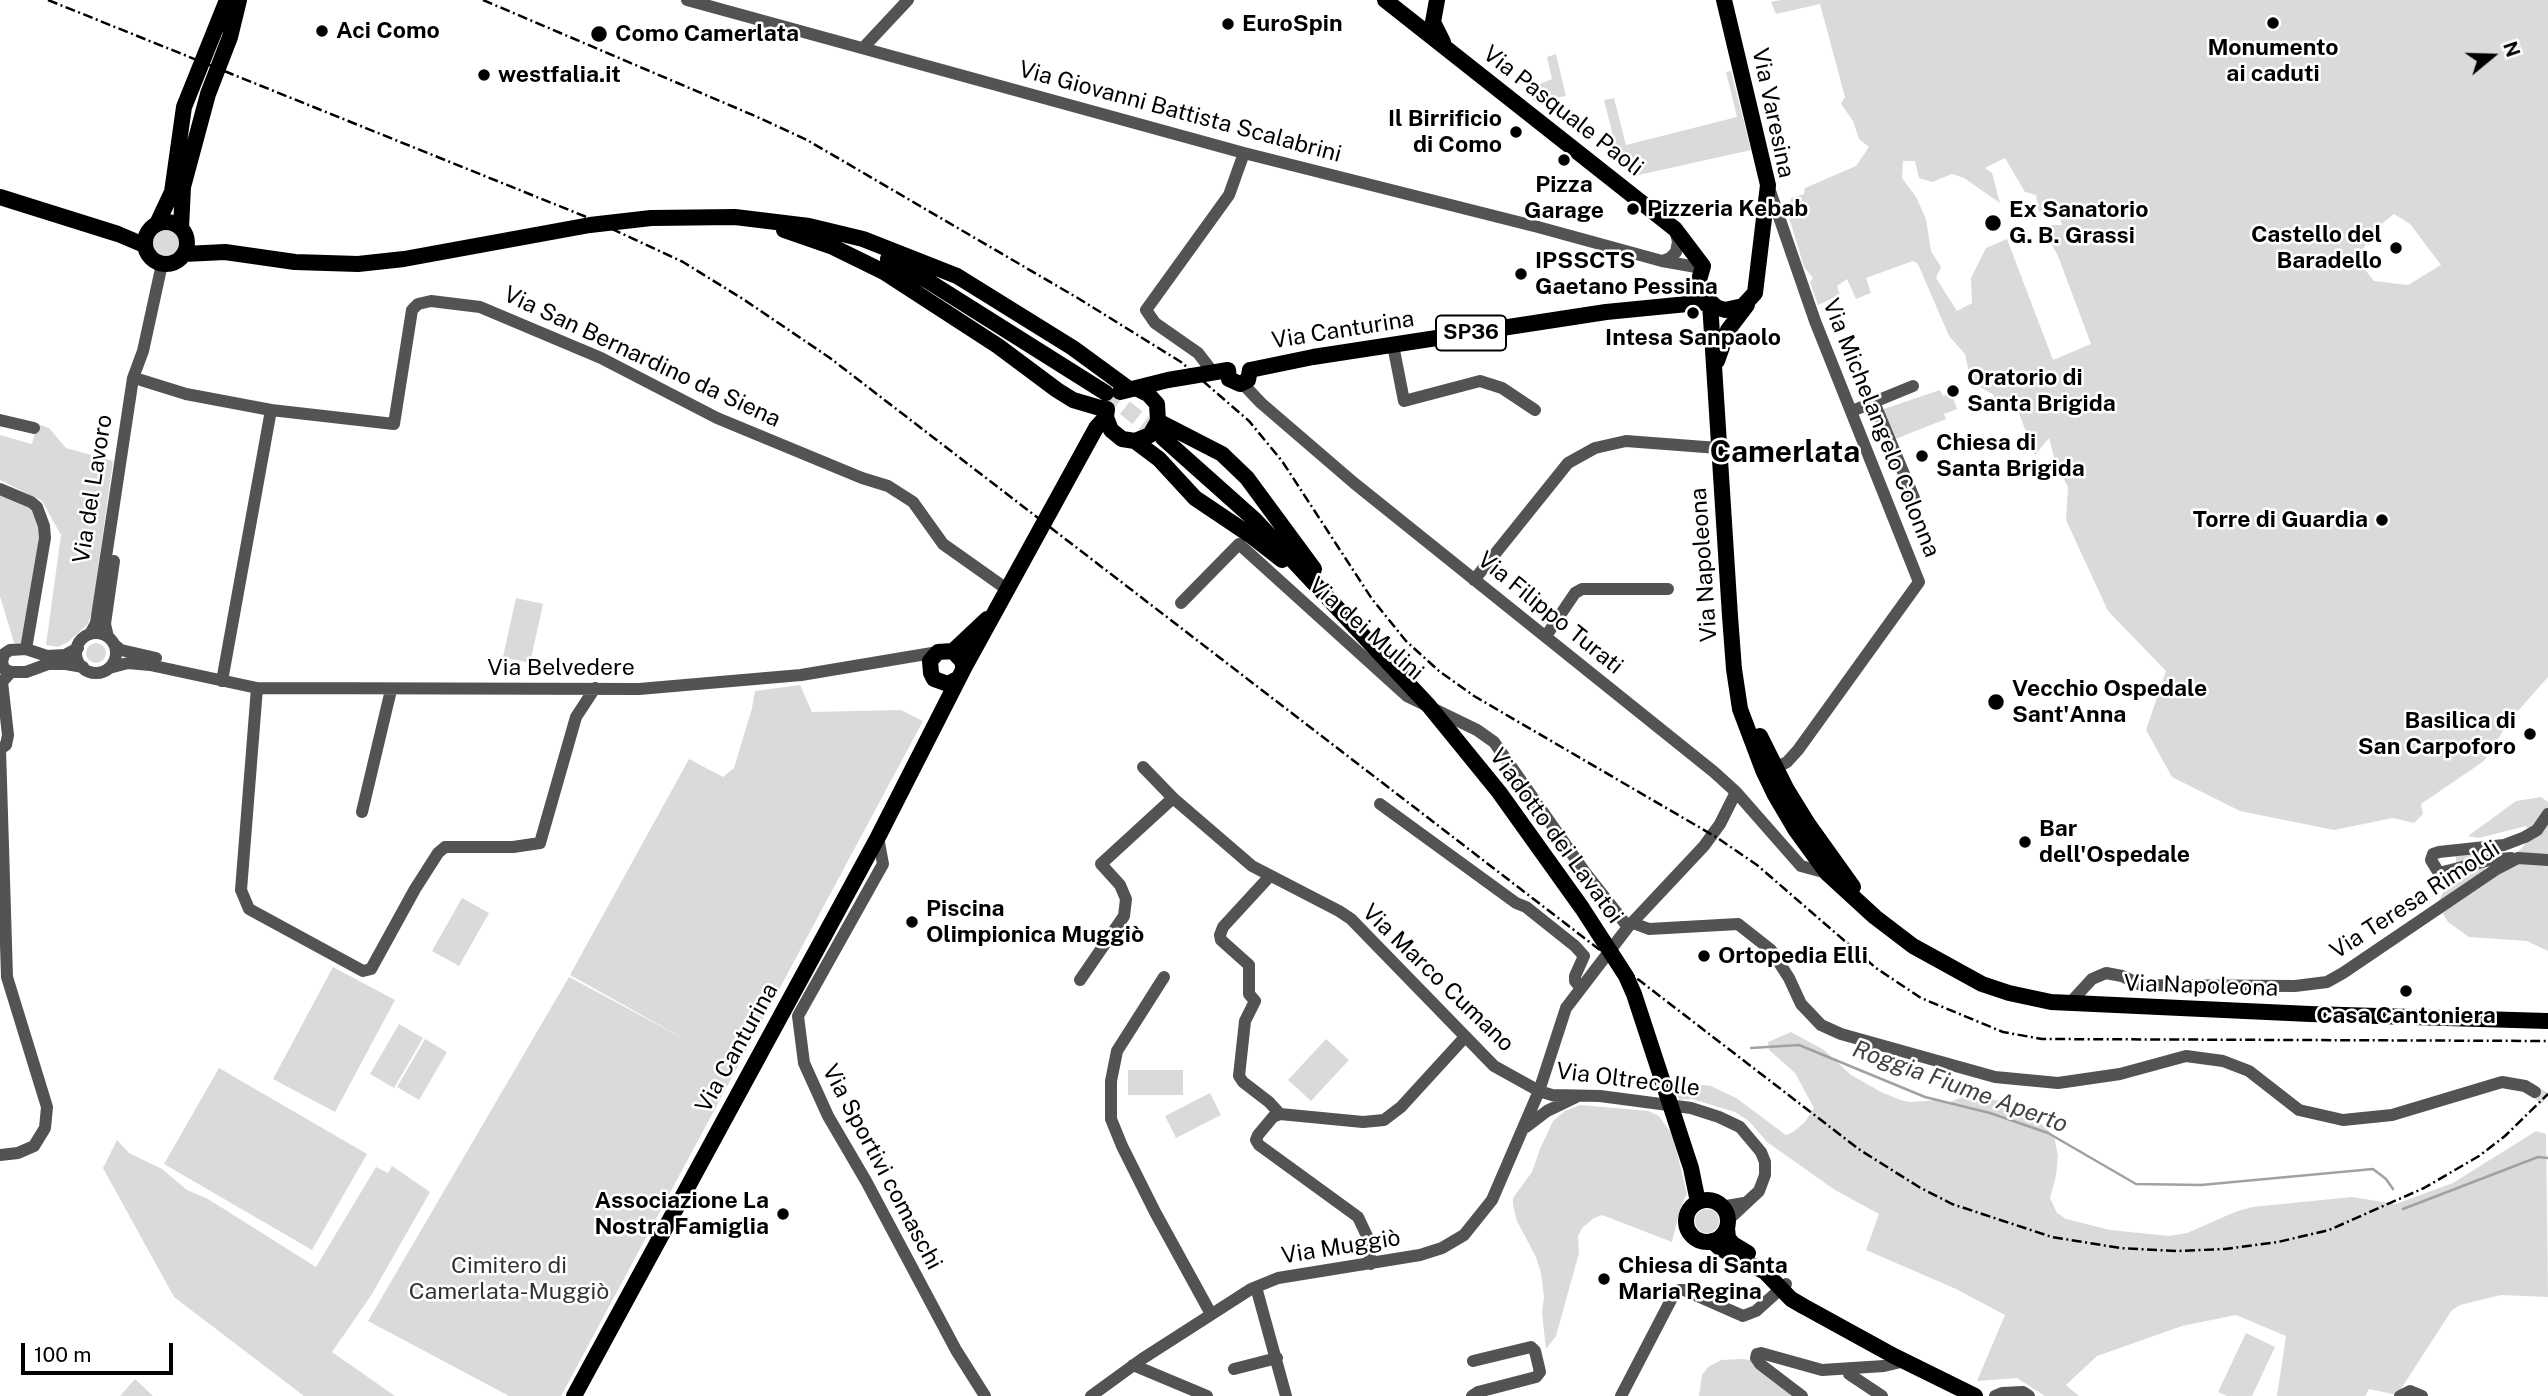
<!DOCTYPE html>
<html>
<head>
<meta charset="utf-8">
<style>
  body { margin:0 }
  #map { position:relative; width:2548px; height:1396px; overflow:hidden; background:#fff; font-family:"Public Sans",sans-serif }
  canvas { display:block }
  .north { position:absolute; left:2457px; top:21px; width:70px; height:70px; -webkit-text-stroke:5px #fff; paint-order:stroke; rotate:71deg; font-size:19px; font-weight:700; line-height:28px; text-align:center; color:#000 }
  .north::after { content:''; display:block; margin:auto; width:24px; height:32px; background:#000; clip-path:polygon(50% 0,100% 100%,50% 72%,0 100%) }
  .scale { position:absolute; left:21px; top:1343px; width:152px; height:32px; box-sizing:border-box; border:4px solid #000; border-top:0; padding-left:9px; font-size:21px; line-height:24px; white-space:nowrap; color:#000; -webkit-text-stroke:5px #fff; paint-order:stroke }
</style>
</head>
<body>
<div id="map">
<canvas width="2548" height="1396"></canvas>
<div class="north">N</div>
<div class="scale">100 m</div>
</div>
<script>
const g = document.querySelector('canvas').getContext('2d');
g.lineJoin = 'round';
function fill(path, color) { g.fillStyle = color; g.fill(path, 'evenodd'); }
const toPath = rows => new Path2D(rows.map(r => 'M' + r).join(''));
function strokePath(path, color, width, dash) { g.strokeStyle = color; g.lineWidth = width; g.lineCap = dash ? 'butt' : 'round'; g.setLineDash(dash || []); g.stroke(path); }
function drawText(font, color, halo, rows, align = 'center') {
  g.font = font + ' "Public Sans",sans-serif'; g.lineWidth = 5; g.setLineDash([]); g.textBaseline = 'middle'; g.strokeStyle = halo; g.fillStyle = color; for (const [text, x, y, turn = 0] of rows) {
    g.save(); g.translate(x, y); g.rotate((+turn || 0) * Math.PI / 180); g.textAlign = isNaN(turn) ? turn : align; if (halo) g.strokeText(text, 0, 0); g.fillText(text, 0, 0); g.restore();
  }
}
const green = toPath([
  [1781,0,2548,0,2548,677,2510,720,2484,761,2421,804,2423,814,2414,823,2393,818,2334,830,2240,811,2172,777,2146,730,2166,671,2108,611,2066,520,2068,487,2056,465,2049,438,2035,455,2017,408,1996,412,1994,395,1971,382,1965,354,1949,336,1918,264,1913,261,1866,278,1871,293,1856,299,1847,279,1837,286,1840,295,1818,305,1810,282,1813,278,1804,267,1788,214,1791,198,1804,194,1805,188,1856,166,1869,147,1859,139,1853,121,1841,104,1845,97,1820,4,1776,14,1771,2],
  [2005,158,2025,192,2036,195,2039,212,2057,208,2062,225,2051,225,2045,232,2058,256,2091,344,2053,360,2007,239,1986,248,1971,278,1972,303,1957,311,1936,278,1941,267,1931,251,1926,219,1916,197,1902,178,1903,161,1915,161,1919,178,1932,182,1952,174,1964,178,2000,203,1992,173,1985,168],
  [2394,214,2410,224,2441,265,2408,285,2374,281,2363,267,2361,251,2365,246,2367,236],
  [1556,54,1566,96,1544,100,1539,105,1532,99,1535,95,1531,92,1540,84,1552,79,1547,57],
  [1731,71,1751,150,1634,176,1620,163,1604,100,1614,98,1626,145,1737,117,1726,72],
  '153 243a13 13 0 1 1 26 0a13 13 0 1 1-26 0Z',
  [1940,390,1943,396,1951,393,1957,409,1944,414,1946,419,1893,440,1881,410],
  [37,424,49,428,66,448,113,461,92,611,88,624,68,642,58,647,46,645,61,535,42,501,0,480,0,435,32,444],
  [0,495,25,505,34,513,39,528,39,542,22,643,14,643,0,596],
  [516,598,543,604,530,663,503,657],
  '86 653a10 10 0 1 1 20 0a10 10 0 1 1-20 0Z',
  [800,685,812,712,901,710,923,721,561,1396,509,1396,368,1321,569,977,690,1042,570,975,689,759,723,777,734,768,752,708,755,691],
  [2541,797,2548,802,2548,951,2527,941,2469,937,2448,922,2437,904,2444,891,2461,880,2456,871,2456,853,2479,849,2483,855,2485,872,2521,849,2532,835,2526,826,2479,838,2468,836,2516,801],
  [462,898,489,913,459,966,432,951],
  [333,967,395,1000,335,1112,273,1079],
  [399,1024,423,1038,394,1088,370,1074],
  [1791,1032,1824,1050,1851,1075,1883,1093,1901,1100,1910,1102,1938,1100,1948,1103,1967,1095,2001,1101,2033,1116,2054,1136,2058,1156,2056,1176,2050,1198,2057,1213,2066,1219,2110,1230,2169,1236,2187,1233,2235,1212,2252,1207,2352,1197,2396,1204,2453,1183,2536,1131,2546,1134,2548,1297,2501,1295,2460,1305,2452,1310,2397,1395,2369,1389,2365,1396,2277,1396,2286,1336,2236,1315,2182,1326,2097,1356,2066,1385,2079,1396,2045,1396,2017,1378,1977,1381,2005,1315,1956,1289,1866,1250,1879,1214,1835,1190,1767,1142,1749,1121,1735,1112,1692,1099,1679,1100,1673,1082,1711,1086,1736,1098,1786,1135,1793,1132,1805,1122,1814,1108,1795,1073,1769,1050,1768,1042],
  [425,1039,447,1052,419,1100,397,1087],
  [1326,1039,1349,1060,1311,1101,1288,1080],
  [219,1068,367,1154,312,1250,164,1164],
  [1128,1070,1183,1070,1183,1095,1128,1095],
  [1210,1093,1221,1115,1176,1138,1165,1116],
  [1580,1105,1648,1111,1659,1116,1673,1136,1687,1194,1680,1209,1672,1242,1602,1215,1594,1218,1582,1228,1578,1236,1579,1253,1556,1336,1546,1349,1542,1313,1544,1297,1541,1273,1536,1257,1517,1221,1513,1205,1513,1198,1532,1172,1540,1149,1553,1121,1565,1111],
  [117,1140,129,1153,162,1169,187,1190,208,1199,316,1267,376,1167,388,1173,392,1166,430,1192,372,1294,332,1352,395,1396,304,1396,174,1297,103,1168],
  '1695 1221a12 12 0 1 1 24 0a12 12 0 1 1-24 0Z',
  [2246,1333,2275,1347,2252,1396,2227,1396,2218,1392],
  [1742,1359,1751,1360,1801,1396,1699,1396,1702,1375,1708,1367,1721,1360],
  [135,1379,153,1396,120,1396]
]);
const stream = toPath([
  [1751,1048,1799,1045,1925,1097,1990,1113,2048,1133,2136,1184,2201,1185,2373,1169,2386,1179,2393,1189],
  [2403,1209,2538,1157,2548,1158]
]);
const minorTunnel = toPath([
  [2535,1092,2548,1100]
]);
const majorTunnel = toPath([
  [1106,393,1162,437]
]);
const minor = toPath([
  [687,0,1244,153,1538,227,1662,261,1702,268],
  [863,48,908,0],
  [1769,188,1815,321,1919,582,1798,750,1787,762,1776,768],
  [1662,261,1670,258,1676,252,1678,242,1675,229],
  [1393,345,1404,401,1480,381,1502,388,1535,410],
  [1212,371,1198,353,1155,323,1146,310,1229,195,1244,153],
  [141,380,186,394,271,410,394,424,412,310,418,304,431,301,480,307,601,358,717,418,862,478,888,486,913,502,943,544,1008,590],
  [1243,384,1261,403,1354,483,1714,772,1736,792,1801,866,1827,873],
  [1874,402,1914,498],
  [1852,411,1913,386],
  [0,420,34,428],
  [0,489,31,502,37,507,44,526,45,538,26,649],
  [1474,580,1568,463,1595,448,1626,441,1718,448],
  [1181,603,1239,544,1407,696,1477,730,1494,742,1584,871,1628,927],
  '76 653a20 20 0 1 1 40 0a20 20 0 1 1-40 0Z',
  [90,634,96,623,133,378,143,351,162,264],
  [1546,636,1575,593,1582,589,1668,589],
  [108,637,105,624,114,561],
  [115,645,121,650,156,658],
  [78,648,65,655,47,656,26,649,10,650,4,654,2,662,4,669,11,672,26,672,48,664,66,664,83,667],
  [109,668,128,663,150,665,257,688,639,689,801,675,938,652],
  [222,681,271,410],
  [257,688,241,890,249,909,363,971,371,969,415,889,438,853,445,847,513,847,540,843,576,717,595,688],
  [0,749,6,745,8,735,2,682,11,672],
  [1143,767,1173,798,1252,866,1339,911,1351,919,1494,1066,1539,1091,1552,1095,1600,1096,1691,1108,1719,1117,1740,1127,1761,1152,1765,1162,1765,1175,1759,1191,1728,1220],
  [1380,804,1516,903,1526,907,1575,946,1584,956,1575,976,1575,981,1581,988],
  [362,812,391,690],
  [878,837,883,864,798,1016,804,1063,828,1116,866,1181,956,1350,985,1396],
  [2511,858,2490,860,2439,873,2431,860,2433,854,2439,852,2504,845,2525,837,2537,830,2548,814],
  [1269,877,1223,927,1220,935,1221,940,1249,965,1249,994,1255,1001,1245,1021,1239,1076,1243,1082,1269,1102,1280,1114],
  [1633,923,1649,929,1738,924,1771,950,1789,978,1801,1004,1821,1025,1841,1034,1995,1077,2058,1083,2120,1074,2186,1056,2223,1061,2249,1071,2299,1110,2343,1120,2392,1115,2502,1082,2525,1086,2535,1092],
  [1164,977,1117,1051,1111,1081,1111,1119,1122,1146,1155,1212,1211,1314],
  [1080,980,1124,916,1126,899,1120,885,1101,864,1173,798],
  [2069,1004,2092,979,2106,973,2122,976,2141,985,2295,986,2327,982,2343,973,2495,870,2518,858,2548,860],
  [1526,1127,1547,1111,1576,1097],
  [0,1155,18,1153,34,1146,45,1128,47,1107,7,977,0,749],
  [1721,1207,1744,1203],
  [1371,1264,1367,1236,1358,1217,1259,1145,1256,1140,1258,1135,1273,1117,1280,1114,1363,1122,1384,1120,1401,1107,1465,1037],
  [1256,1287,1286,1396],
  [1133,1365,1207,1396],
  [1234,1369,1277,1358],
  [1849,1369,1849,1374,1882,1396],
  [1091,1396,1142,1359,1251,1289,1278,1278,1420,1255,1442,1248,1464,1235,1492,1200,1539,1091,1566,1008,1628,927,1704,846,1720,824,1736,792],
  [1472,1396,1478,1392,1536,1377,1540,1372,1535,1351,1531,1347,1473,1361],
  [1621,1396,1673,1296,1679,1290,1684,1290,1743,1316,1756,1311,1786,1284],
  [1802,1396,1760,1364,1756,1358,1757,1354,1761,1353,1822,1370,1884,1366,1905,1361],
  [1995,1396,2002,1393,2023,1392,2029,1396],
  [2400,1396,2410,1391,2422,1396]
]);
const major = toPath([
  [1385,0,1675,229,1703,266,1699,280,1704,296,1716,307,1725,310,1743,306,1755,293,1768,185,1724,0],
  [1437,0,1433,22,1443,42],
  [0,197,118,234,144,245],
  '145 243a21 21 0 1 1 42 0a21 21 0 1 1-42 0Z',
  [157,224,172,192,184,107,227,0],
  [181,228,183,187,208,94,230,37,239,0],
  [784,230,833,247,884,272,998,346,1057,390,1073,400,1107,410],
  [184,254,225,252,295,262,358,264,404,259,590,225,651,218,735,217,809,226,863,239,957,276,1073,348,1129,389],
  [888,259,928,281,1106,393],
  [1710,303,1730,616,1734,669,1740,709,1763,770,1775,795,1795,829,1827,873,1875,917,1913,946,1982,984,2009,993,2051,1002,2310,1014,2548,1021],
  [1717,361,1728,330,1747,305],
  [1228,370,1229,379,1240,384,1248,380,1250,370],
  [1250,370,1313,357,1606,312,1708,302],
  [1120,392,1168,380,1228,370],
  [1107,409,1106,417,1111,430,1122,439,1135,441,1150,435,1158,421,1157,404,1148,394,1136,388],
  [1158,421,1222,454,1247,478,1314,569],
  [1163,438,1255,520,1429,706,1499,792,1582,908,1626,976,1634,994,1691,1168,1698,1202],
  [1135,441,1159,459,1195,498,1250,535,1282,560],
  [953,651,987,619],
  [959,678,948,684,934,679,931,673,930,661,938,652,953,651,963,662,963,670],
  [1760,736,1787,790,1808,824,1853,887],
  '1686 1221a21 21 0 1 1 42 0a21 21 0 1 1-42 0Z',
  [1727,1228,1728,1238,1733,1244,1748,1253],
  [1712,1241,1721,1249,1765,1272,1791,1299,1803,1306,1894,1356,1975,1396],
  [574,1396,878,837,963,670,1096,428,1106,417]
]);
const rail = toPath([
  [48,0,584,216,683,262,743,299,830,358,1860,1150,1919,1187,1952,1204,2052,1237,2120,1248,2177,1251,2225,1249,2278,1242,2329,1230,2424,1188,2479,1156,2505,1136,2548,1094],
  [483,0,755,116,807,140,1076,297,1181,362,1249,421,1282,461,1372,599,1406,641,1439,671,1474,696,1716,837,1757,865,1876,968,1921,998,2003,1032,2042,1039,2548,1041]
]);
const markers = [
  [2273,23,7,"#000"],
  [1228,24,7,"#000"],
  [322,31,7,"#000"],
  [599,34,9,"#000"],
  [484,75,7,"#000"],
  [1516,132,7,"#000"],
  [1564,160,7,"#000"],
  [1633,209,7,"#000"],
  [1993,223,9,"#000"],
  [2396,248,7,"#000"],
  [1521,274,7,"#000"],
  [1693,313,7,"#000"],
  [1953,391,7,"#000"],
  [1922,456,7,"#000"],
  [2382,520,7,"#000"],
  [1996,702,9,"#000"],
  [2530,734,7,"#000"],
  [2025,842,7,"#000"],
  [912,922,7,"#000"],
  [1704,956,7,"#000"],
  [2406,991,7,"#000"],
  [783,1214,7,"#000"],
  [1604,1279,7,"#000"]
];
const shields = [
  [1471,333,70]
];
const shieldNames = [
  ["SP36",1471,333]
];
const poiNames = [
  ["EuroSpin",1242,24],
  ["Aci Como",336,31],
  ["Como Camerlata",615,34],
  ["Monumento",2273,48,"center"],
  ["ai caduti",2273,74,"center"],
  ["westfalia.it",498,75],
  ["Il Birrificio",1502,119,"right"],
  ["di Como",1502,145,"right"],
  ["Pizza",1564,185,"center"],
  ["Garage",1564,211,"center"],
  ["Pizzeria Kebab",1647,209],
  ["Ex Sanatorio",2009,210],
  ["G. B. Grassi",2009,236],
  ["Castello del",2382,235,"right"],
  ["Baradello",2382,261,"right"],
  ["IPSSCTS",1535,261],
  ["Gaetano Pessina",1535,287],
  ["Intesa Sanpaolo",1693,338,"center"],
  ["Oratorio di",1967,378],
  ["Santa Brigida",1967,404],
  ["Chiesa di",1936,443],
  ["Santa Brigida",1936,469],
  ["Torre di Guardia",2368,520,"right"],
  ["Vecchio Ospedale",2012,689],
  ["Sant'Anna",2012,715],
  ["Basilica di",2516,721,"right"],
  ["San Carpoforo",2516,747,"right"],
  ["Bar",2039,829],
  ["dell'Ospedale",2039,855],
  ["Piscina",926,909],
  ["Olimpionica Muggiò",926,935],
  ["Ortopedia Elli",1718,956],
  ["Casa Cantoniera",2406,1016,"center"],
  ["Associazione La",769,1201,"right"],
  ["Nostra Famiglia",769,1227,"right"],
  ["Chiesa di Santa",1618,1266],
  ["Maria Regina",1618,1292]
];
const streetNames = [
  ["Via Pasquale Paoli",1563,111,38],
  ["Via Giovanni Battista Scalabrini",1180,112,15],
  ["Via Varesina",1773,113,78],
  ["Via Canturina",1343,330,-9],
  ["Via San Bernardino da Siena",642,357,25],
  ["Via Michelangelo Colonna",1881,428,68],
  ["Via del Lavoro",93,489,-81],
  ["Via Napoleona",1704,565,-94],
  ["Via Filippo Turati",1550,613,39],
  ["Via dei Mulini",1366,629,41],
  ["Via Belvedere",561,668],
  ["Viadotto dei Lavatoi",1556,836,54],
  ["Via Teresa Rimoldi",2415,900,-33],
  ["Via Marco Cumano",1438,978,44],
  ["Via Napoleona",2201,986,2],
  ["Via Canturina",737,1048,-61],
  ["Via Oltrecolle",1628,1080,7],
  ["Via Sportivi comaschi",882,1167,62],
  ["Via Muggiò",1341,1247,-9]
];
const parkNames = [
  ["Cimitero di",509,1266],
  ["Camerlata-Muggiò",509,1292]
];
const waterNames = [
  ["Roggia Fiume Aperto",1960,1087,20]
];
const districtNames = [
  ["Camerlata",1785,453]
];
fill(green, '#dadada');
strokePath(stream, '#a1a1a1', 2.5);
strokePath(minorTunnel, '#d9d9d9', 12, [12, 6]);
strokePath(majorTunnel, '#d9d9d9', 16, [16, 8]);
strokePath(minor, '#535353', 12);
strokePath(major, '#000', 16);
strokePath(rail, '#000', 2.5, [10, 3.5, 2, 3.5]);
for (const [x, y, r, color] of markers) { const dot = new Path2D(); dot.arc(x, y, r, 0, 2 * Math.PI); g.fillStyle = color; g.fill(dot); strokePath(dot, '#fff', 2.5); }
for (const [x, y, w] of shields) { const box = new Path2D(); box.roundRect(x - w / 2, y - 17.5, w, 35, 5); g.fillStyle = '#fff'; g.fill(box); strokePath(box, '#000', 2); }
drawText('bold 21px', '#000', null, shieldNames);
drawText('bold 23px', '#000', '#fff', poiNames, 'left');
drawText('23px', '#000', '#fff', streetNames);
drawText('23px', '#313131', '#fff', parkNames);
drawText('italic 24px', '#424242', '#fff', waterNames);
drawText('bold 30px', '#000', '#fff', districtNames);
</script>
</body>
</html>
